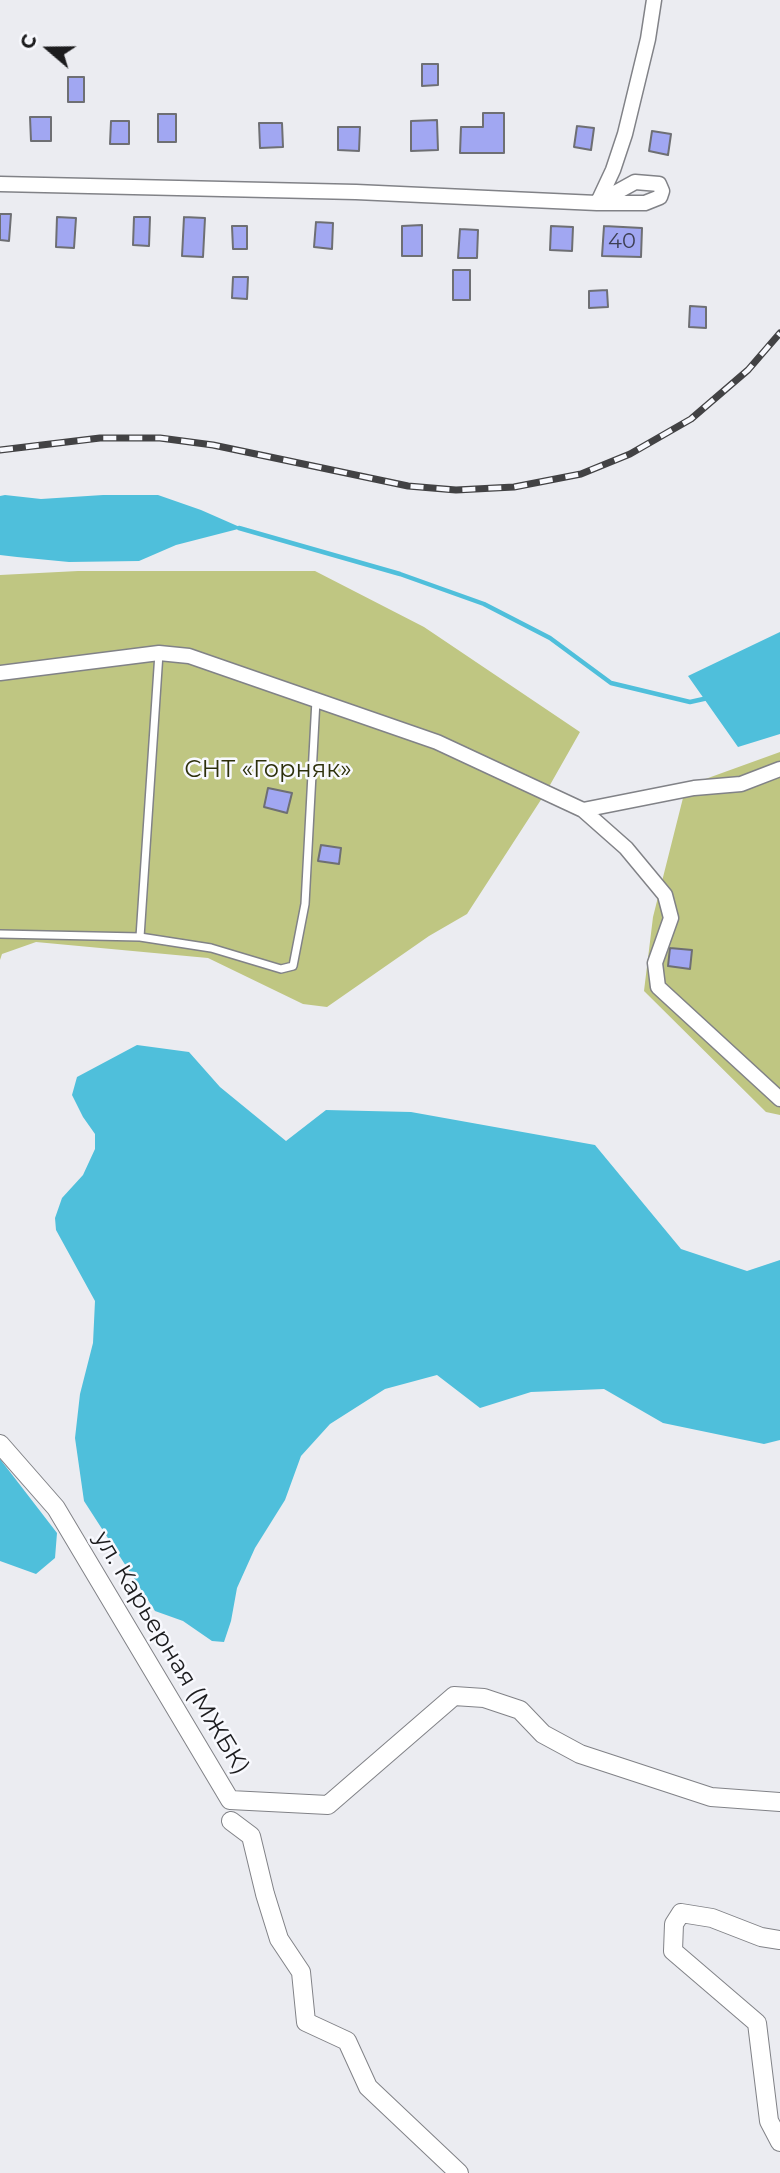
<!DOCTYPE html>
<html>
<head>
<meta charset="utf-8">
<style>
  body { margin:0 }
  #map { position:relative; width:780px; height:2173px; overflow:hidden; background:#ebecf1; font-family:Montserrat,sans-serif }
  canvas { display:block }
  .north { position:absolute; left:14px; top:14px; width:70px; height:70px; -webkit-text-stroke:5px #f8f9fe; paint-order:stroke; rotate:290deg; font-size:19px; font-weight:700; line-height:28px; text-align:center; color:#1c1c1e }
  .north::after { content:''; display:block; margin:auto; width:24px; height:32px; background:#1c1c1e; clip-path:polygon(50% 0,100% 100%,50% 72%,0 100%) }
</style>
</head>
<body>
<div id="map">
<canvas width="780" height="2173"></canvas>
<div class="north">С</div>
</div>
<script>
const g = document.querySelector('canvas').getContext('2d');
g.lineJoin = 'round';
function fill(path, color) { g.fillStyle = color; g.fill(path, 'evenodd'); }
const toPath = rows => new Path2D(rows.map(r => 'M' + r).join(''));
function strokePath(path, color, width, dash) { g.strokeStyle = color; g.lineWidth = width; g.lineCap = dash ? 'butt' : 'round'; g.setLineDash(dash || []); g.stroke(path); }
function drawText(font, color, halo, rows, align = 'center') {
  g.font = font + ' Montserrat,sans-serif'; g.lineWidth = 5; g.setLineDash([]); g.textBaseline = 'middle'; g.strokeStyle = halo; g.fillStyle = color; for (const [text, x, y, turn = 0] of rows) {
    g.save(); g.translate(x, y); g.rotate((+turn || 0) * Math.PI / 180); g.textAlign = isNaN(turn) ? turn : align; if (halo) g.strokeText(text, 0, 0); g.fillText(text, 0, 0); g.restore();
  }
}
const green = toPath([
  [78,571,315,571,424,627,580,732,546,792,467,914,429,936,327,1007,303,1004,208,958,36,942,2,954,0,960,0,575],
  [780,752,780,1115,766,1112,644,991,653,917,686,786]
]);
const water = toPath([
  [5,495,41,499,103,495,158,495,201,510,242,528,176,545,139,561,69,562,17,557,0,555,0,496],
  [780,632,780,734,738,747,688,676],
  [137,1045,189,1052,220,1087,286,1141,326,1110,411,1112,595,1145,681,1249,747,1271,780,1260,780,1440,764,1444,663,1423,604,1389,531,1392,480,1408,437,1375,385,1389,330,1424,301,1456,285,1500,255,1548,237,1588,231,1621,224,1642,212,1641,183,1621,155,1611,84,1501,75,1438,80,1394,93,1343,95,1301,56,1230,55,1218,62,1198,83,1175,95,1149,95,1134,83,1117,72,1095,77,1077],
  [0,1459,57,1533,55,1558,36,1574,0,1561]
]);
const stream = toPath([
  [239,528,400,574,484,604,550,638,611,683,690,702,708,698]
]);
const building = toPath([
  [422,64,438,64,438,85,422,86,422,64],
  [68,77,84,77,84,102,68,102,68,77],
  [483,113,504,113,504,153,460,153,461,127,483,127,483,113],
  [158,114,176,114,176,142,158,142,158,114],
  [30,117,51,117,51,141,31,141,30,117],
  [437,120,438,150,411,151,411,121,437,120],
  [111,121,129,121,129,144,110,144,111,121],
  [259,123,282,123,283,147,260,148,259,123],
  [577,126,594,128,591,150,574,147,577,126],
  [338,127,360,127,359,151,338,150,338,127],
  [652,131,671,134,668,155,649,151,652,131],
  [0,214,11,214,9,241,0,240,0,214],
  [57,217,76,218,74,248,56,247,57,217],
  [134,217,150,217,149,246,133,245,134,217],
  [184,217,205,218,203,257,182,256,184,217],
  [316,222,333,223,332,249,314,247,316,222],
  [422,225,422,256,402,256,402,226,422,225],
  [232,226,247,226,247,249,233,249,232,226],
  [551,226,573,227,572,251,550,250,551,226],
  [604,226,642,228,641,257,602,256,604,226],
  [460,229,478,230,477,258,458,258,460,229],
  [453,270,470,270,470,300,453,300,453,270],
  [233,277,248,277,247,299,232,298,233,277],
  [607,290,608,307,589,308,589,291,607,290],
  [690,306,706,307,706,328,689,327,690,306],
  [268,788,292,793,287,813,264,807,268,788],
  [321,845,341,848,339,864,318,861,321,845],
  [670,948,692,950,690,969,668,966,670,948]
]);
const service = toPath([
  [0,934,140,937,211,948,281,969,293,966,305,904,316,700],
  [140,937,159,653]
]);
const minor = toPath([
  [0,184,356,192,597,203,645,203,660,197,662,191,659,184,635,182,597,203],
  [598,202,613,170,625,134,648,39,654,0],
  [0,673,159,653,189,656,437,742,583,810,626,848,665,895,671,918,655,963,658,987,780,1099],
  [583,810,694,788,741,784,780,769]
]);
const tertiary = toPath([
  [0,1444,56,1508,230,1800,328,1805,454,1696,484,1698,520,1710,543,1734,580,1754,711,1797,780,1802],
  [231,1821,251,1836,265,1894,279,1939,301,1972,306,2022,347,2041,368,2087,459,2173],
  [780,1940,761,1937,712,1918,681,1913,674,1924,673,1951,757,2023,769,2121,780,2142]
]);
const rail = toPath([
  [0,450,100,438,160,438,213,445,408,486,456,490,514,487,581,474,630,454,691,419,748,370,780,333]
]);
const numberNames = [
  ["40",622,242]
];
const parkNames = [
  ["СНТ «Горняк»",268,770]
];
const streetNames = [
  ["ул. Карьерная (МЖБК)",171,1653,59]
];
fill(green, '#bfc682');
fill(water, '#4fbfdb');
strokePath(stream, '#4fbfdb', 4.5);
fill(building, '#a1a7f2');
strokePath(building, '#6e6f73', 2);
strokePath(service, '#818287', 10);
strokePath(minor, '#818287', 17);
strokePath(tertiary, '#818287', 20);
strokePath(service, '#fff', 7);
strokePath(minor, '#fff', 14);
strokePath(tertiary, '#fff', 18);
strokePath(rail, '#424244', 7);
strokePath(rail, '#f8f9fe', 4.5, [13]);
drawText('21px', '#3d3f53', null, numberNames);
drawText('24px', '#2d300b', '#f8f9fe', parkNames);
drawText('24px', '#1c1c1e', '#f8f9fe', streetNames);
</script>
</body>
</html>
